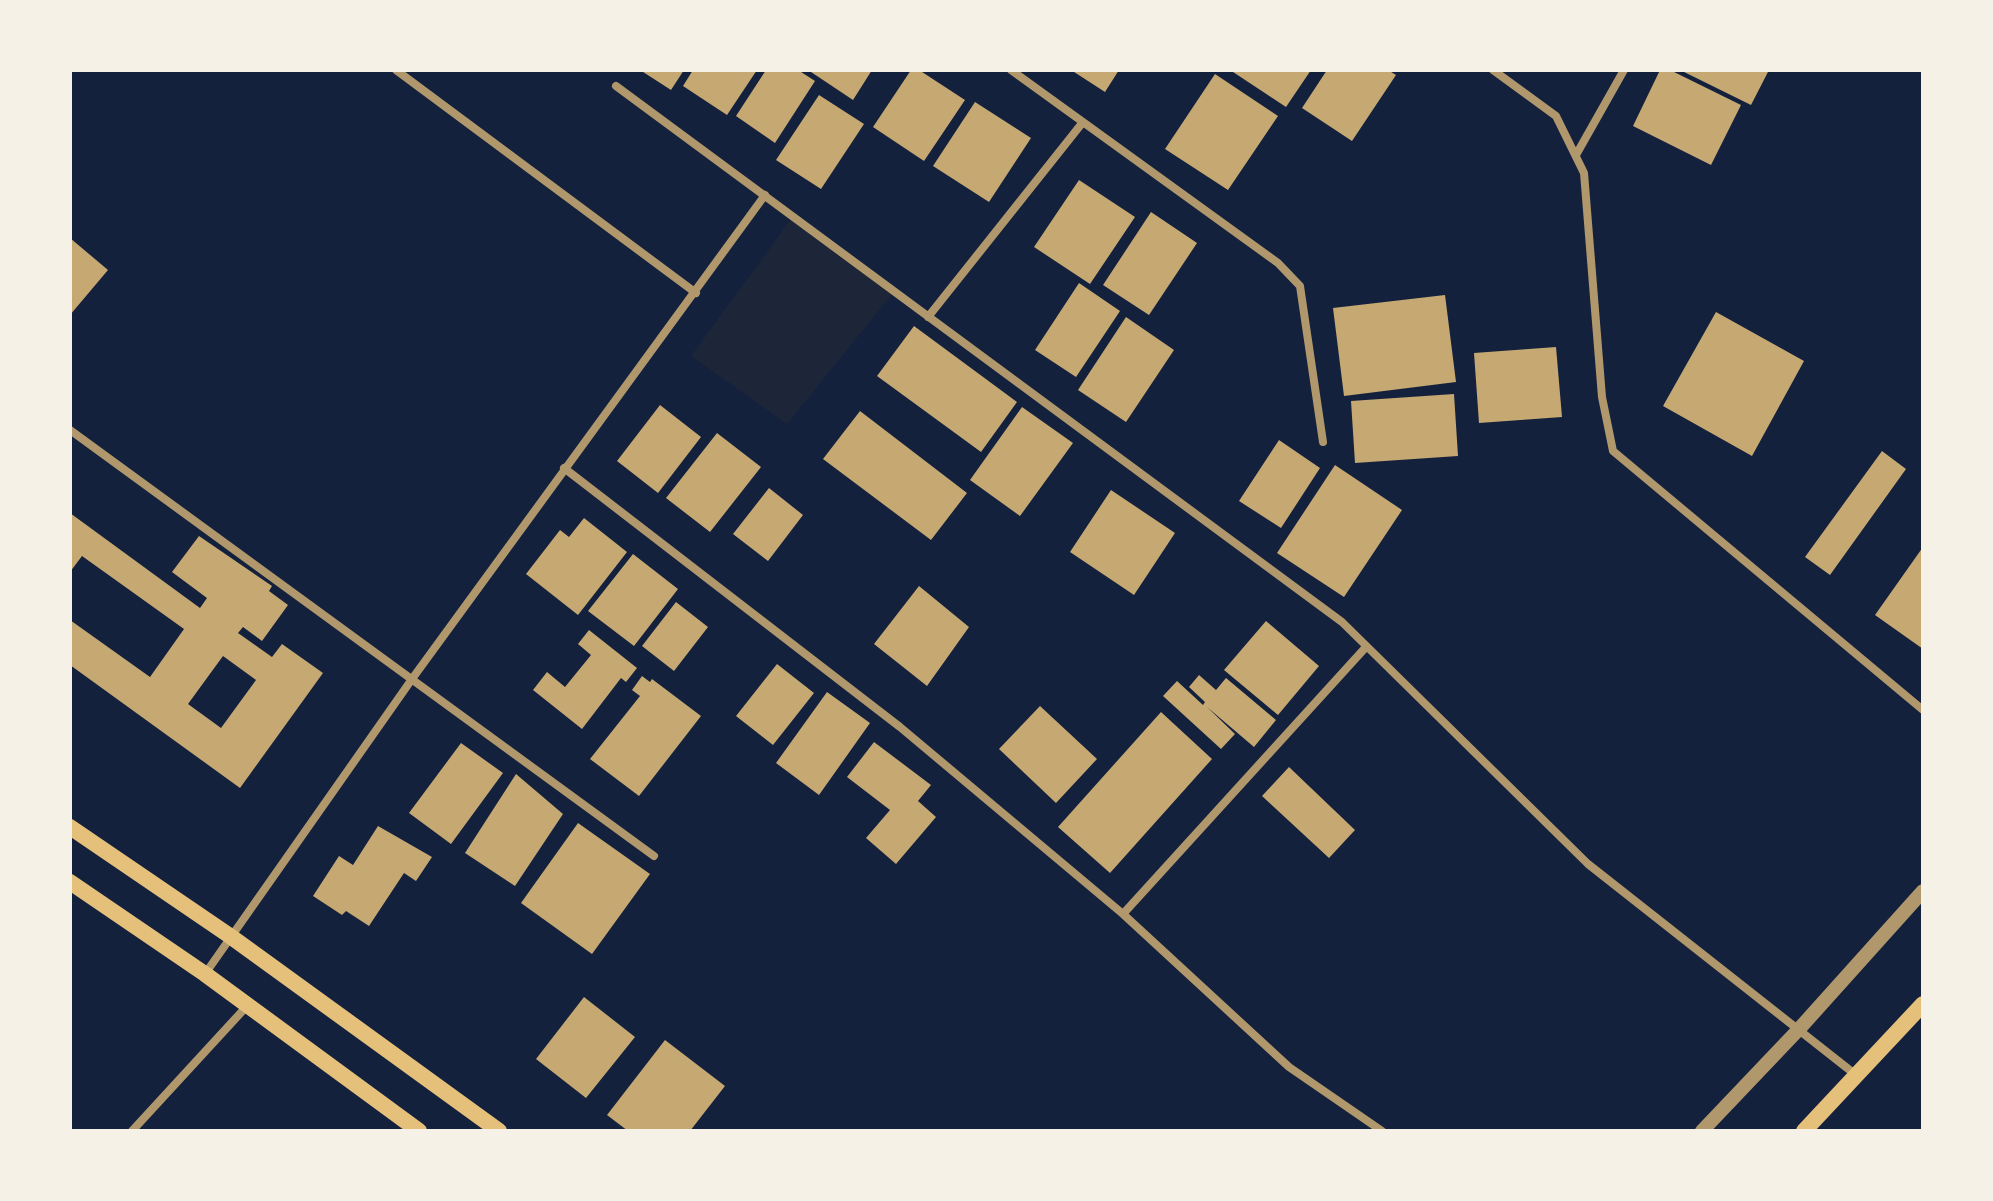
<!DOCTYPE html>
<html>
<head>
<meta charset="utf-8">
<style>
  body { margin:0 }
  #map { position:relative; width:1993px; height:1201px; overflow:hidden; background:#14213d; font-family:"Roboto Condensed",sans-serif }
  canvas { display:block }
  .frame { position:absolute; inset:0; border:72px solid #f6f1e7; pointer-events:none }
</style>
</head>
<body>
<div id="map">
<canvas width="1993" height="1201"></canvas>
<div class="frame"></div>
</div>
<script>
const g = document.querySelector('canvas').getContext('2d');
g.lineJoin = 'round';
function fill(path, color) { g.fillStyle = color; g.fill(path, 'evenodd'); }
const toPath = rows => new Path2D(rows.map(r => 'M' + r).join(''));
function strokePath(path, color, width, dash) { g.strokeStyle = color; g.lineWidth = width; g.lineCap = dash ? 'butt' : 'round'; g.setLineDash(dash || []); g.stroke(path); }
const green = toPath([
  [794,215,894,292,787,424,691,356]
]);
const building = toPath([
  [640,70,684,70,671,90],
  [693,70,757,70,727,115,683,86],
  [766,70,798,70,815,81,775,143,736,116],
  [808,70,872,70,853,100],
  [911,70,919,70,965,100,924,161,873,127],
  [1071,70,1119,70,1105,92],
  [1230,70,1311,70,1286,107],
  [1327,70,1388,70,1396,75,1352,141,1302,108],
  [1660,70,1670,70,1741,105,1711,165,1633,126],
  [1680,70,1769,70,1751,105],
  [1215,74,1278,116,1228,190,1165,149],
  [819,95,864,124,821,189,776,160],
  [975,102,1031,138,989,202,933,166],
  [1079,180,1135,217,1090,284,1034,247],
  [1151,212,1197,243,1149,315,1103,285],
  [70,238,108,270,70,315],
  [1079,283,1120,311,1076,377,1035,350],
  [1445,295,1456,382,1344,396,1333,308],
  [1716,312,1804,361,1752,456,1663,406],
  [1126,317,1174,350,1126,422,1078,390],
  [914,326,1017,402,981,452,877,376],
  [1556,347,1562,417,1479,423,1474,353],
  [1454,394,1458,456,1355,463,1351,401],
  [660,405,701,437,658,493,617,461],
  [1022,407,1073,443,1020,516,970,480],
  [860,411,967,493,931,540,823,459],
  [717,433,761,467,710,532,666,498],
  [1279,440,1320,468,1281,528,1239,501],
  [1882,451,1906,469,1830,575,1805,557],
  [1335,465,1402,510,1344,597,1277,553],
  [769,488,803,515,768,561,733,534],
  [1111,490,1175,533,1134,595,1070,552],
  [70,513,200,608,207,598,172,572,199,536,272,586,269,591,288,605,262,641,243,627,238,633,272,657,282,644,323,673,240,788,70,665,70,620,150,677,184,629,82,556,70,572],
  [223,656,256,680,221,728,188,704],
  [584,518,627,552,578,615,526,574,560,530,569,537],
  [1923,547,1923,649,1875,615],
  [633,554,678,589,634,646,588,611],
  [919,586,969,627,927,686,874,644],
  [676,602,708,627,674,671,642,646],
  [1266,621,1319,666,1278,715,1224,670],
  [589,630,637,668,626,682,621,678,582,729,533,690,547,672,565,687,591,655,578,644],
  [777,664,814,693,773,745,736,716],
  [1199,675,1216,690,1226,678,1276,720,1254,747,1207,707,1235,734,1221,749,1163,696,1177,681,1203,705,1205,702,1189,687],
  [642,676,650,682,652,679,701,716,639,796,590,759,640,696,632,690],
  [827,692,870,723,819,795,776,763],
  [1040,706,1097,759,1056,803,999,749],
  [1161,712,1212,759,1110,873,1058,827],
  [874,742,931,785,918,801,936,817,896,864,866,838,890,810,847,777],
  [461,743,503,773,451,844,409,813],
  [1289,767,1355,830,1329,858,1262,796],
  [516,774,563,814,515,886,465,853],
  [578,823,650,874,592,954,521,903],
  [378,826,432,857,416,881,404,873,369,926,346,911,342,915,313,896,339,856,353,865],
  [584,997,635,1037,586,1098,536,1059],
  [665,1040,725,1086,690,1131,628,1131,607,1115]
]);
const minor = toPath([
  [396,70,696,293],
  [1011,70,1278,263,1300,286,1323,442],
  [1493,70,1556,116,1584,173,1602,397,1613,451,1923,710],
  [616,86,1342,622,1588,864,1856,1075],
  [1576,155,1624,70],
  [928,317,1083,122],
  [70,430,654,856],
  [564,468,900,727,1123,914,1289,1067,1382,1131],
  [1123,914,1366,647],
  [205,974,412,679,765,195],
  [132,1131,247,1006]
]);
const tertiary = toPath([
  [1702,1131,1800,1028,1923,891]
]);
const secondary = toPath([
  [70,827,230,936,499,1131],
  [70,882,205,974,419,1131],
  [1804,1131,1923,1004]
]);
fill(green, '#1d2539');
fill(building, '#c6a872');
strokePath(minor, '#b1986c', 8);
strokePath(tertiary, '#b1986c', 14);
strokePath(secondary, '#e5c07b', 16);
</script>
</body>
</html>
